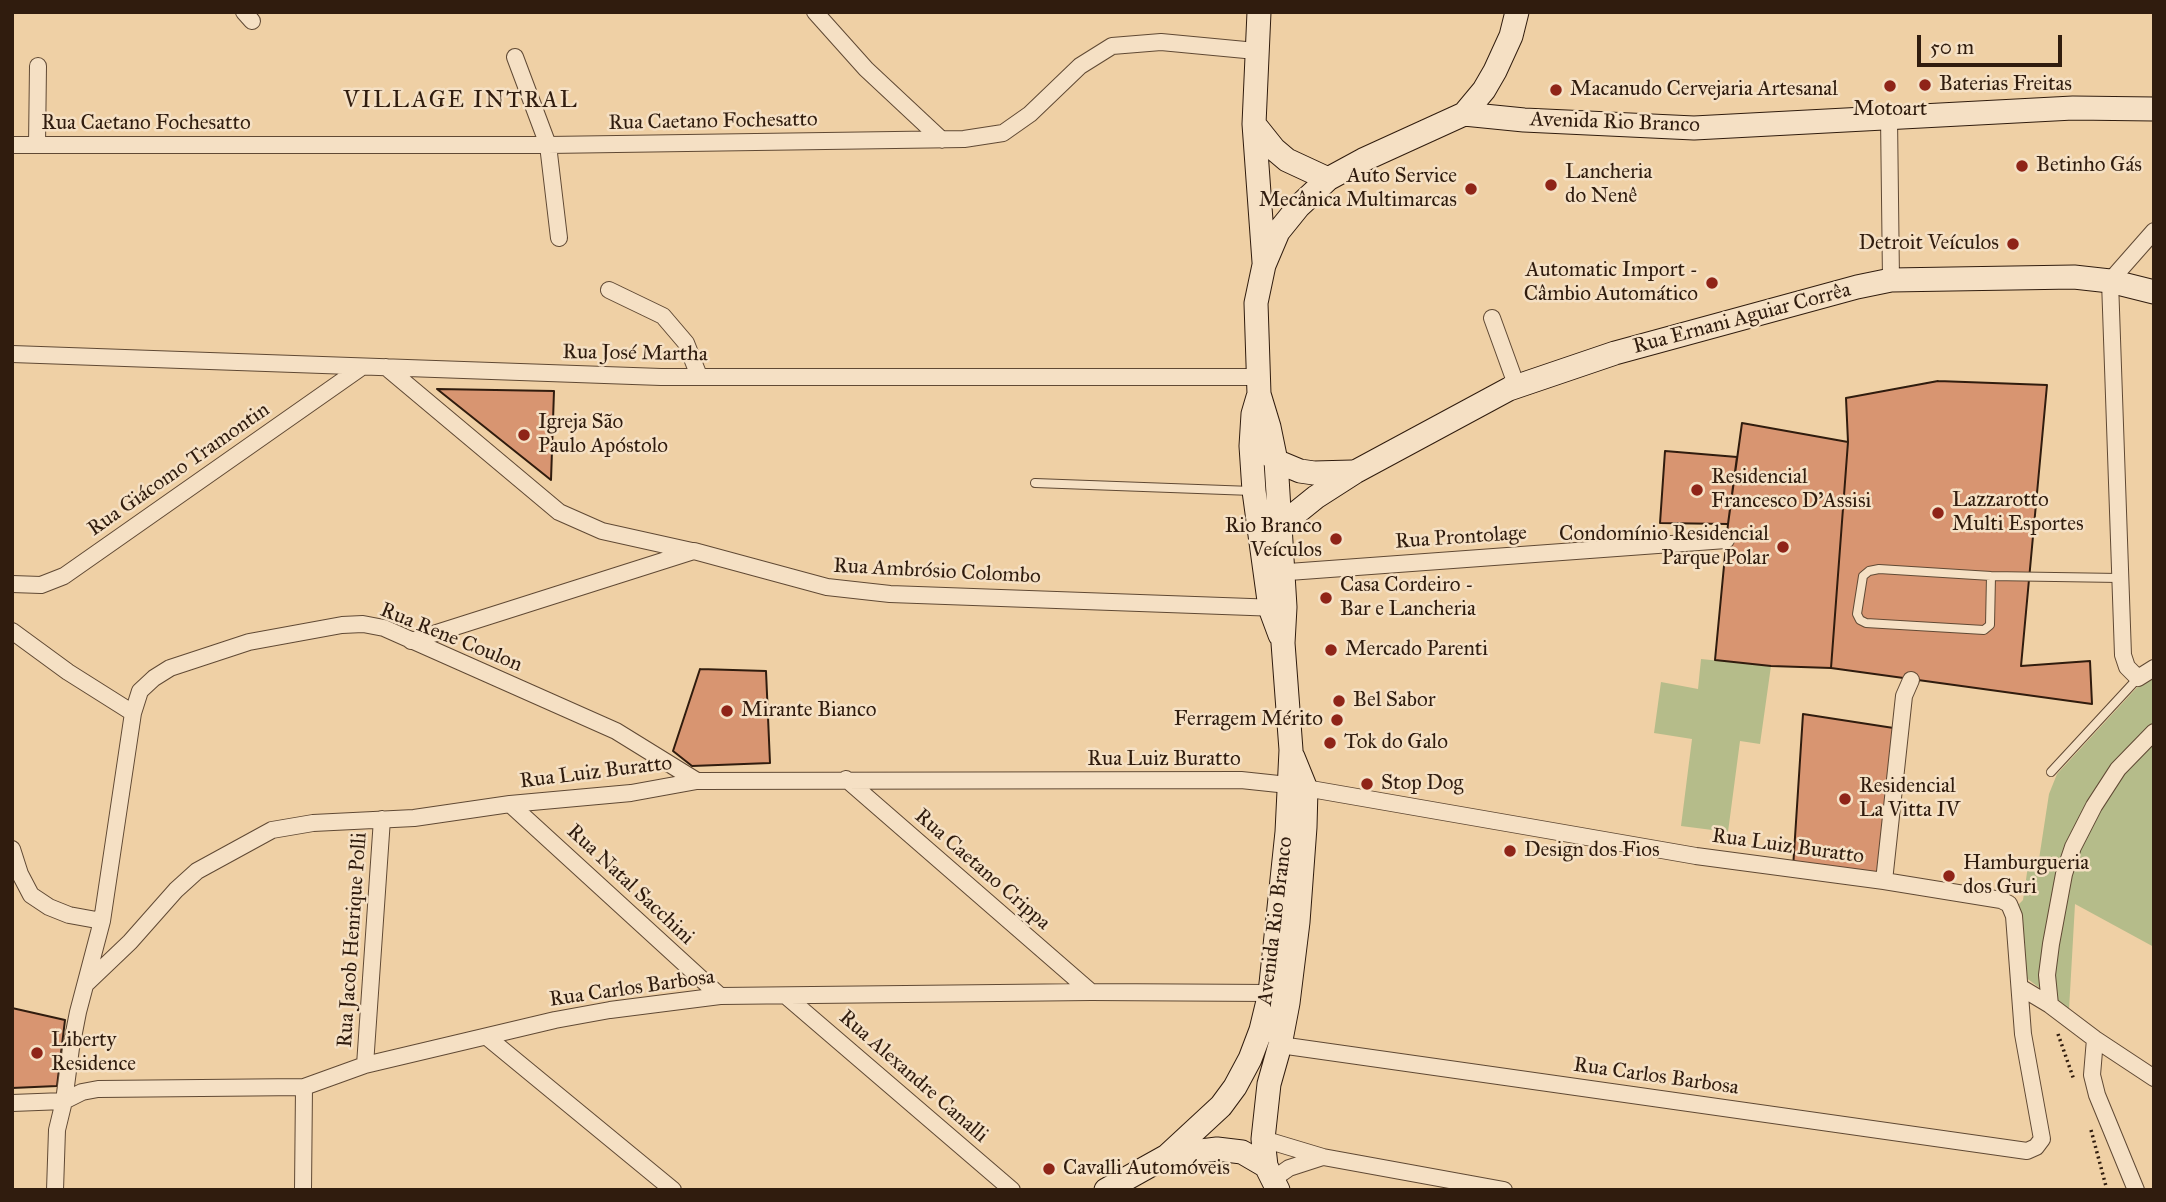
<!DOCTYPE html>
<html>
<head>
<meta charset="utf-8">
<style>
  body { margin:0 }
  #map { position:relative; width:2166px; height:1202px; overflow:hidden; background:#efd0a5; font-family:"IM FELL Great Primer",serif }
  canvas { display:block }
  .frame { position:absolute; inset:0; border:14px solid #301c0e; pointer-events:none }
  .scale { position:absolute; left:1917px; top:35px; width:145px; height:32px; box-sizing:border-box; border:4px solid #301c0e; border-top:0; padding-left:9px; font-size:21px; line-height:24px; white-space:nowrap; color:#301c0e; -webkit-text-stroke:5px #f5e0c4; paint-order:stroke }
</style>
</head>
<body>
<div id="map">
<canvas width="2166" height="1202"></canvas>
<div class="frame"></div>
<div class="scale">50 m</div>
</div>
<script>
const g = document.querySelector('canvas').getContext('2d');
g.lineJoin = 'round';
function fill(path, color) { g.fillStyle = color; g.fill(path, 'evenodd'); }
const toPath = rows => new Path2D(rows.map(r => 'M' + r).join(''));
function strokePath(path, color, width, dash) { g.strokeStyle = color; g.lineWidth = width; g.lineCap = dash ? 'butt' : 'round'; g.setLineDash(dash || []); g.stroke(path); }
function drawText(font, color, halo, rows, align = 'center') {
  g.font = font + ' "IM FELL Great Primer",serif'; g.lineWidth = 5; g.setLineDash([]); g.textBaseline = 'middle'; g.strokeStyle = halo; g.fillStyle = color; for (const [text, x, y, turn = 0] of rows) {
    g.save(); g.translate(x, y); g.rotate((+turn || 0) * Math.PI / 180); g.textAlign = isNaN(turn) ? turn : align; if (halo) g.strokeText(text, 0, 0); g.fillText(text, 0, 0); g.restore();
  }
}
const green = toPath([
  [1701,659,1771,666,1760,744,1740,741,1728,832,1681,826,1692,739,1654,733,1661,682,1698,689],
  [2154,676,2154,947,2075,904,2069,1010,2025,977,2014,909,2023,900,2029,859,2039,859,2049,794,2057,774,2141,683]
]);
const building = toPath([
  [1938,381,2047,385,2021,666,2090,661,2092,704,1831,668,1848,442,1846,398,1938,381],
  [437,389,554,391,551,480,437,389],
  [1742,423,1848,442,1831,668,1771,666,1715,660,1728,524,1742,423],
  [1665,451,1737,457,1728,524,1660,523,1665,451],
  [700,669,766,671,770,763,692,766,673,751,700,669],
  [1803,714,1900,729,1884,880,1793,868,1803,714],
  [12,1008,65,1020,57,1086,12,1088,12,1008]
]);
const path = toPath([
  [2058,1034,2074,1080],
  [2091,1130,2107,1190]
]);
const service = toPath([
  [1035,483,1252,491],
  [1991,576,1990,625,1984,630,1866,623,1860,620,1857,614,1863,576,1869,571,1879,569,1991,576,2119,578],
  [2051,772,2138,678]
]);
const minor = toPath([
  [244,12,252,21],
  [815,12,866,69,942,140],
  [515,57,548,145,559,238],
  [1889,117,1891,280],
  [12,145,548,145,964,139,1003,133,1030,114,1080,66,1112,46,1161,42,1256,51],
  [37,145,38,66],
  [2154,231,2110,281,2123,655,2127,667,2138,678,2154,668],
  [609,290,663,316,686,343,699,376],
  [1492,318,1517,387],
  [12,354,661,377,1258,377],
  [386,367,559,512,602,531,692,551],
  [1275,573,1726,540],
  [12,584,41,585,64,576,362,367],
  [12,631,68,672,133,713],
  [411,641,694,551,827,587,890,594,1278,608],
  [846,779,1091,992],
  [510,804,720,996],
  [12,849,20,874,31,895,49,907,69,915,102,921],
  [1884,881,1904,696,1911,680],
  [87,983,130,942,176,890,197,871,272,830,313,823,414,818,510,804,631,793,697,781,1241,780,1288,785,1696,856,1884,881,2001,900,2009,904,2014,916,2023,1034,2042,1139,2036,1147,2027,1151,1280,1045],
  [2020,987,2050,1005,2095,1039,2154,1078],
  [786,996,1012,1190],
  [2050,1005,2047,975,2051,944,2064,874,2073,847,2094,806,2118,769,2154,732],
  [487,1037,673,1190],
  [2095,1039,2092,1075,2097,1095,2136,1190],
  [365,1065,382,819],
  [12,1103,64,1101,82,1092,98,1089,304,1087,365,1065,555,1020,610,1010,720,996,1091,992,1270,993],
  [1263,1139,1323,1157,1504,1190],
  [1272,1180,1289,1168,1323,1157],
  [55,1190,57,1130,64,1101,71,1048,78,1012,102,921,133,713,140,691,154,678,170,668,249,642,342,625,363,624,384,628,616,731,697,781],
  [303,1190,304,1087]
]);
const secondary = toPath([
  [1259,12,1254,124,1264,262],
  [1464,114,1484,90,1495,71,1511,36,1517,12],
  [1254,124,1274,149,1287,160,1328,179],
  [1258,397,1253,414,1251,446,1254,491,1270,608,1280,635],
  [1267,451,1276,461,1300,471,1314,473,1352,472],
  [1280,526,1316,497,1355,472,1509,389,1615,353,1857,287,1891,280,2074,277,2110,281,2154,292],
  [1169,1155,1217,1149,1242,1152,1266,1166],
  [1106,1190,1167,1156,1221,1106,1235,1087,1250,1059,1261,1030,1270,993,1287,832,1291,750,1283,643,1285,607,1276,461,1269,427,1259,394,1256,303,1264,265,1278,232,1299,206,1328,179,1363,160,1464,114,1524,120,1694,128,2073,108,2154,109],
  [1278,1190,1266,1166,1263,1139,1269,1084,1280,1045,1288,1003,1298,922,1305,827,1306,789,1293,757]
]);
const markers = [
  [1925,85,7,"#8f2418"],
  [1890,86,7,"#8f2418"],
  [1556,90,7,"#8f2418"],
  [2022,166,7,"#8f2418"],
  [1551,185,7,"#8f2418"],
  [1471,189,7,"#8f2418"],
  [2013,244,7,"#8f2418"],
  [1712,283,7,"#8f2418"],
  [524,435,7,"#8f2418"],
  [1697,490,7,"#8f2418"],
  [1938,513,7,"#8f2418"],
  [1336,539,7,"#8f2418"],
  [1783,547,7,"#8f2418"],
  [1326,598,7,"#8f2418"],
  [1331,650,7,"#8f2418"],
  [1339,701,7,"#8f2418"],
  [727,711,7,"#8f2418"],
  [1337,720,7,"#8f2418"],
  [1330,743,7,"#8f2418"],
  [1367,784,7,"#8f2418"],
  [1845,799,7,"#8f2418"],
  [1510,851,7,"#8f2418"],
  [1949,876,7,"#8f2418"],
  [37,1053,7,"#8f2418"],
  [1049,1169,7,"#8f2418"]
];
const poiNames = [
  ["Baterias Freitas",1939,85],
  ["Macanudo Cervejaria Artesanal",1570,90],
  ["Motoart",1890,110,"center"],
  ["Betinho Gás",2036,166],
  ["Lancheria",1565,173],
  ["do Nenê",1565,197],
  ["Auto Service",1457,177,"right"],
  ["Mecânica Multimarcas",1457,201,"right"],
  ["Detroit Veículos",1999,244,"right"],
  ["Automatic Import -",1698,271,"right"],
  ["Câmbio Automático",1698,295,"right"],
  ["Igreja São",538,423],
  ["Paulo Apóstolo",538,447],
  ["Residencial",1711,478],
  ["Francesco D'Assisi",1711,502],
  ["Lazzarotto",1952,501],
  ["Multi Esportes",1952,525],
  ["Rio Branco",1322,527,"right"],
  ["Veículos",1322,551,"right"],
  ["Condomínio Residencial",1769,535,"right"],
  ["Parque Polar",1769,559,"right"],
  ["Casa Cordeiro -",1340,586],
  ["Bar e Lancheria",1340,610],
  ["Mercado Parenti",1345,650],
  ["Bel Sabor",1353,701],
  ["Mirante Bianco",741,711],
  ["Ferragem Mérito",1323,720,"right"],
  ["Tok do Galo",1344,743],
  ["Stop Dog",1381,784],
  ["Residencial",1859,787],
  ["La Vitta IV",1859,811],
  ["Design dos Fios",1524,851],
  ["Hamburgueria",1963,864],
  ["dos Guri",1963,888],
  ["Liberty",51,1041],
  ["Residence",51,1065],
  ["Cavalli Automóveis",1063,1169]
];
const streetNames = [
  ["Rua Caetano Fochesatto",713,122,-1],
  ["Avenida Rio Branco",1615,123,2],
  ["Rua Caetano Fochesatto",146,124],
  ["Rua Ernani Aguiar Corrêa",1742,319,-15],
  ["Rua José Martha",635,354,1],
  ["Rua Giácomo Tramontin",179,470,-35],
  ["Rua Prontolage",1461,538,-4],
  ["Rua Ambrósio Colombo",937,572,3],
  ["Rua Rene Coulon",451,638,22],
  ["Rua Luiz Buratto",1164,760],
  ["Rua Luiz Buratto",596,773,-7],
  ["Rua Luiz Buratto",1788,847,8],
  ["Rua Caetano Crippa",982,870,41],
  ["Rua Natal Sacchini",630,885,43],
  ["Avenida Rio Branco",1276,921,-83],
  ["Rua Jacob Henrique Polli",353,940,-86],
  ["Rua Carlos Barbosa",632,989,-8],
  ["Rua Alexandre Canalli",913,1077,41],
  ["Rua Carlos Barbosa",1656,1077,8]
];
const neighbourhoodNames = [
  ["VILLAGE INTRAL",461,101]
];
fill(green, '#b5bc8a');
fill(building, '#d89571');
strokePath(building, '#301c0e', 2);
strokePath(service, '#604934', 10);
strokePath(minor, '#604934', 18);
strokePath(secondary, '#301c0e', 25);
strokePath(path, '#301c0e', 3.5, [2, 3.5]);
strokePath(service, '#f5e0c4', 8);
strokePath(minor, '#f5e0c4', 16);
strokePath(secondary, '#f5e0c4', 23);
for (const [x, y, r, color] of markers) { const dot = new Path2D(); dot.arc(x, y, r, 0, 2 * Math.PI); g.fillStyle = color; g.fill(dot); strokePath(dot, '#f5e0c4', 2.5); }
drawText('21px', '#301c0e', '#f5e0c4', poiNames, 'left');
drawText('21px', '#301c0e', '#f5e0c4', streetNames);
g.letterSpacing = '2px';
drawText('23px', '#301c0e', '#f5e0c4', neighbourhoodNames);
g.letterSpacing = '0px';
</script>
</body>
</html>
